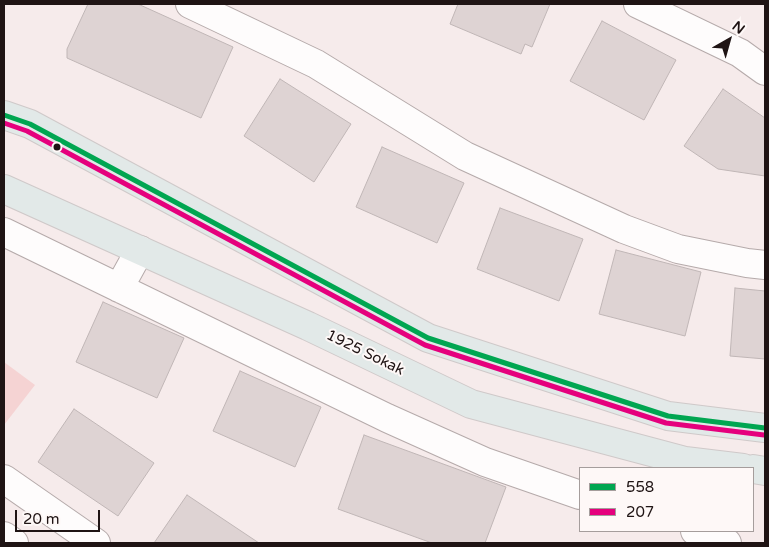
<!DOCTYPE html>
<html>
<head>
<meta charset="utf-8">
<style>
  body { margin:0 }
  #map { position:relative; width:769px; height:547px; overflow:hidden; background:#f6ebeb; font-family:"Varela Round",sans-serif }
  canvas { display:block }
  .frame { position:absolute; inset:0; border:5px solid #1f1414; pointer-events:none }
  .legend { position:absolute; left:579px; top:467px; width:175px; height:65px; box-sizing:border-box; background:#fef8f7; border:1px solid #a59d9c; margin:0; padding:6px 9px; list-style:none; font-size:15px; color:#1f1414 }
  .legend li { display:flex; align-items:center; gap:10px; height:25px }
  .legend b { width:25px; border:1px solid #a59d9c }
  .north { position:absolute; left:704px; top:15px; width:50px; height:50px; -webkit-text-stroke:4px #fef8f7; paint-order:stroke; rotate:38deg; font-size:14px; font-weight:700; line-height:20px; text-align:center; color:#1f1414 }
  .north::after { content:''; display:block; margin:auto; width:18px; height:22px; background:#1f1414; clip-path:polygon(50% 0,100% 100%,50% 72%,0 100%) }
  .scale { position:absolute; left:15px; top:510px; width:85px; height:22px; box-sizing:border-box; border:2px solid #1f1414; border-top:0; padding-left:6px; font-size:15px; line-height:18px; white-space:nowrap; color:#1f1414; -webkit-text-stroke:4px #fef8f7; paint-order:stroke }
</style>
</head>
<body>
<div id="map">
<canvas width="769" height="547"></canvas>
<div class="frame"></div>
<ul class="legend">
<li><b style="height:6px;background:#00a651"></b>558</li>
<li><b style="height:6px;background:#e5007d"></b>207</li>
</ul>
<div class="north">N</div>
<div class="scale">20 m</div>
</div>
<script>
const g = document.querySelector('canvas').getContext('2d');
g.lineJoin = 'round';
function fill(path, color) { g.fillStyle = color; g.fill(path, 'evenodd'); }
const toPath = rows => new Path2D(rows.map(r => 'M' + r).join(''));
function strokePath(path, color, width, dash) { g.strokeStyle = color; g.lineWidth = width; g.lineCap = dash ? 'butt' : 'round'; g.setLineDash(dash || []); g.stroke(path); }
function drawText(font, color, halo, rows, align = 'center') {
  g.font = font + ' "Varela Round",sans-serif'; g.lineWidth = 4; g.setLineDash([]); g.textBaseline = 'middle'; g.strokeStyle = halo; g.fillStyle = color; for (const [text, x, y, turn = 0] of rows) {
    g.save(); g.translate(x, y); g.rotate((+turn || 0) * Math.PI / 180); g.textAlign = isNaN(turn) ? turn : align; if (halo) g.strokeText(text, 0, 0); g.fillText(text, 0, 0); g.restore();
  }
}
const green = toPath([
  [4,362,35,385,4,425]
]);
const building = toPath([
  [88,4,138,4,233,47,201,118,67,58,67,49,88,4],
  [458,4,550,4,532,47,525,44,521,54,450,24,458,4],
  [602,21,676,60,644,120,570,81,602,21],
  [280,79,351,124,314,182,244,136,280,79],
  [723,89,765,118,765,176,718,169,684,146,723,89],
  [382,147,464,183,437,243,356,207,382,147],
  [500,208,583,239,559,301,477,269,500,208],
  [616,250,701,272,685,336,599,314,616,250],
  [735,288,765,291,765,359,730,356,735,288],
  [103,302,184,338,157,398,76,362,103,302],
  [240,371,321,407,295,467,213,431,240,371],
  [74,409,154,463,118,516,38,462,74,409],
  [364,435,506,487,485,543,432,543,338,509,364,435],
  [187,495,259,543,154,543,187,495]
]);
const minor = toPath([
  [190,4,316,64,465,156,624,229,678,249,747,263,765,265],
  [638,4,740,53,765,71],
  [4,232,387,418,485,462,580,495],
  [119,288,140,250],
  [4,479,96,543],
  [695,531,727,543],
  [4,536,14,543]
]);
const major = toPath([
  [4,115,30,124,428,338,668,416,765,428],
  [4,189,308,326,471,404,685,461,743,468],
  [753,469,765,471]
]);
const bus1 = toPath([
  [4,115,30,124,428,338,668,416,765,428]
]);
const bus2 = toPath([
  [4,123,27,131,425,345,666,423,764,435]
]);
const markers = [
  [57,147,4.5,"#1f1414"]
];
const streetNames = [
  ["1925 Sokak",365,353,26]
];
fill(green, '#f5d3d3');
fill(building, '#ded3d3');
strokePath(building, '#c0b6b6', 1);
strokePath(minor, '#b5aaaa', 30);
strokePath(major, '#cfc9c9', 30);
strokePath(minor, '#fefcfc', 28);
strokePath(major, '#e2e9e8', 28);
strokePath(bus1, '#00a651', 5);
strokePath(bus2, '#e5007d', 5);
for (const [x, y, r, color] of markers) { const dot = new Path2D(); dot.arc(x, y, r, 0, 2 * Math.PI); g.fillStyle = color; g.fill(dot); strokePath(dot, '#fef8f7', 2); }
drawText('15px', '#1f1414', '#fef8f7', streetNames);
</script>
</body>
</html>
